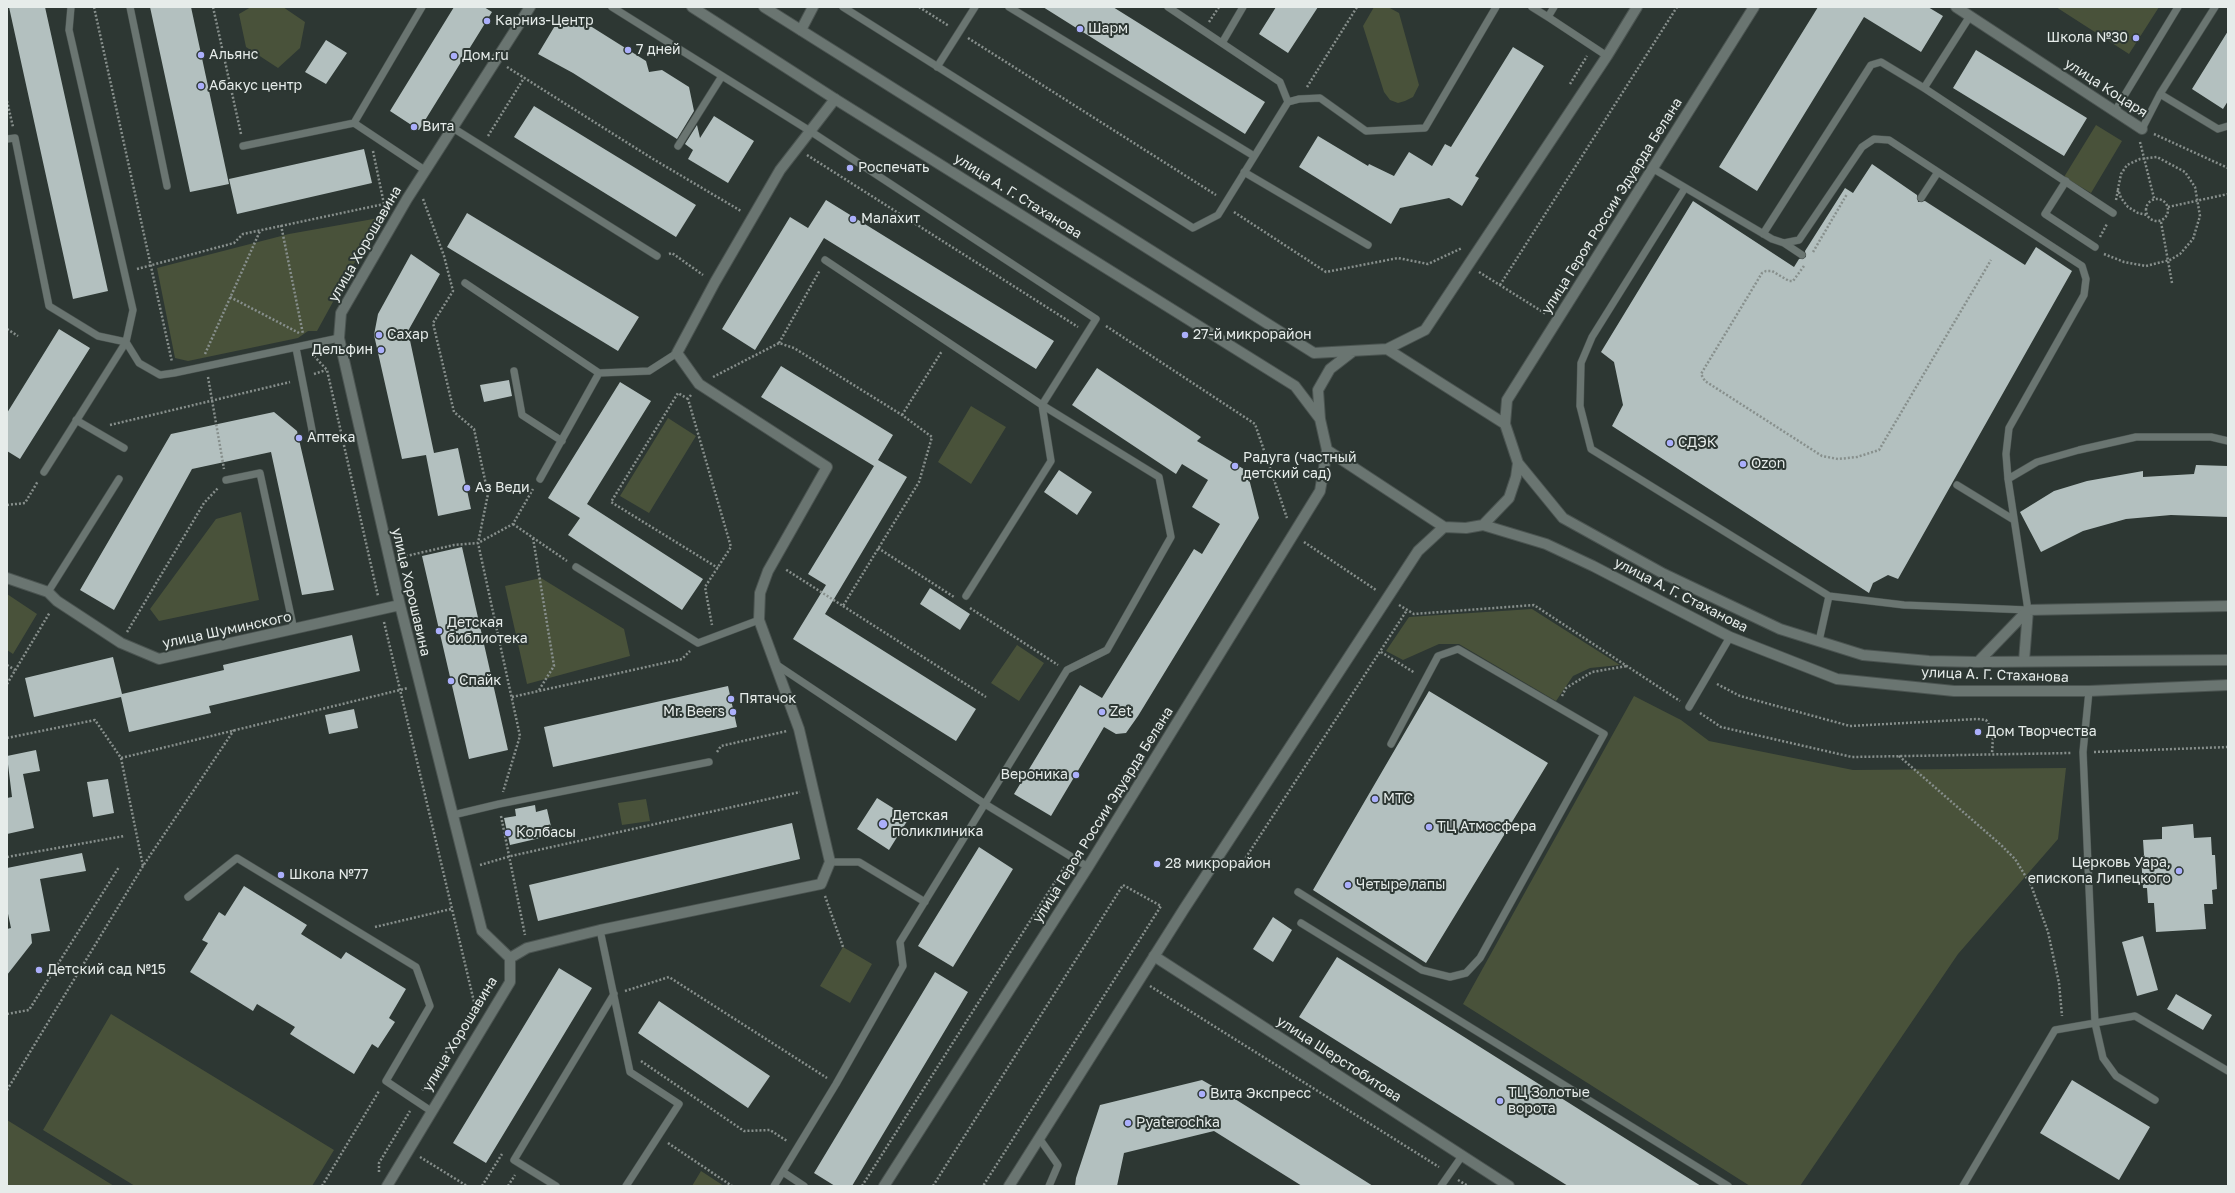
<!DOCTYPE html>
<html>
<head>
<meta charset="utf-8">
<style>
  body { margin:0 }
  #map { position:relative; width:2235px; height:1193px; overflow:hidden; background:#2d3733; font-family:"Golos Text",sans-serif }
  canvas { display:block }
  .frame { position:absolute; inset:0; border:8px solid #e6ecea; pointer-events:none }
</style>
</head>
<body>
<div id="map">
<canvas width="2235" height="1193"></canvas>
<div class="frame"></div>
</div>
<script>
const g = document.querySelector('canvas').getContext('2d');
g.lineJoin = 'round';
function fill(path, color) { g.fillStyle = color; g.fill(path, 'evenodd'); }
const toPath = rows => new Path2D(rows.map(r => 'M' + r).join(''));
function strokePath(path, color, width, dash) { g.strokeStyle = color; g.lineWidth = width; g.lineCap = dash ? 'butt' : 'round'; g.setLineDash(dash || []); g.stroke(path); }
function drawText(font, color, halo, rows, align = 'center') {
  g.font = font + ' "Golos Text",sans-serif'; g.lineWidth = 4; g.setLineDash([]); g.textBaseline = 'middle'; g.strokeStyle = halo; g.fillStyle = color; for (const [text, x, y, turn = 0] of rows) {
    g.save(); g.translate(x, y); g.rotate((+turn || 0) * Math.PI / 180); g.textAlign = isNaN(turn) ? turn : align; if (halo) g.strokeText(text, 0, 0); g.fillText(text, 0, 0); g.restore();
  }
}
const green = toPath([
  [251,7,283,7,305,22,300,48,278,68,246,47,239,14],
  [1374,7,1388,7,1399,13,1419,85,1413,97,1405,101,1398,103,1390,100,1384,92,1363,26],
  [2056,7,2159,7,2129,54],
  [2096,125,2122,141,2091,193,2064,177],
  [379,218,317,331,308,331,298,338,188,361,175,358,157,268,289,234],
  [971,406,1006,427,971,484,938,462],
  [668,418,696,436,649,513,620,496],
  [241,512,259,600,159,621,150,609,216,519],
  [541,578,624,629,630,656,527,684,505,586],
  [7,594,37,614,13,654,7,650],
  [1532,609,1620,665,1590,668,1573,676,1556,701,1459,644,1439,644,1403,660,1386,651,1409,617],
  [1017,645,1044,663,1019,701,991,683],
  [1634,696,1681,720,1709,741,1853,770,2066,768,2058,839,1958,954,1800,1186,1750,1186,1463,1004],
  [646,799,650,821,622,825,618,803],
  [843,947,872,964,850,1003,820,986],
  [111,1014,334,1150,312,1186,135,1186,43,1130],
  [7,1120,114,1186,7,1186],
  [701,1171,724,1186,692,1186]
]);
const building = toPath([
  [9,7,45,7,108,291,73,299],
  [150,7,191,7,229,184,190,192],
  [454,7,484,7,492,12,419,130,390,111],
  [1043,7,1113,7,1265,102,1245,134],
  [1276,7,1318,7,1288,53,1259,34],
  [1818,7,1928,7,1943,16,1921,52,1864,17,1757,191,1719,167],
  [576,17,646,61,649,72,662,70,689,87,694,111,677,139,573,73,538,54,559,19],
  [2228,31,2228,101,2223,109,2192,89],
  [326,40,347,53,326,84,305,72],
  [1513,47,1544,66,1475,176,1479,178,1462,206,1449,198,1400,208,1391,224,1299,167,1318,136,1368,166,1369,164,1394,176,1409,152,1432,166,1445,144,1451,147],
  [1976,50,2087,118,2064,156,1953,88],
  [534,106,696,205,676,237,514,137],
  [714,116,754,141,728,183,688,159,693,150,685,144,697,125,700,138],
  [364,149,372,183,237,214,229,179],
  [1872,164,1917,195,1918,202,1925,201,2025,265,2036,247,2072,271,1898,579,1888,575,1873,583,1869,593,1612,426,1623,405,1614,362,1601,352,1693,201,1794,267,1799,259,1806,257,1805,251,1845,188,1853,193],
  [826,200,1054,341,1036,369,824,238,755,350,722,329,790,217,808,228],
  [467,213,639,317,618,351,447,247],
  [411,254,440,274,408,331,434,453,458,448,471,509,438,516,426,455,402,459,374,335,378,314],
  [59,329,90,348,20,459,7,451,7,413],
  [781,366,893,435,878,460,907,477,825,614,976,709,956,741,793,639,826,585,808,574,874,466,761,397],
  [1097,368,1201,437,1197,441,1247,471,1259,518,1138,716,1126,733,1116,734,1104,727,1051,816,1014,794,1080,685,1102,698,1194,549,1202,554,1220,524,1192,507,1208,480,1182,464,1176,474,1072,405],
  [509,380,512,396,484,402,480,385],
  [620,382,651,401,587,504,703,579,682,610,568,535,580,518,548,498],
  [274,412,297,431,334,590,302,595,271,452,192,469,114,610,80,590,171,434],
  [2196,465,2228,466,2228,517,2171,515,2126,519,2083,531,2041,552,2020,512,2054,491,2087,481,2143,471,2143,477,2194,474],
  [1059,470,1092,492,1077,515,1044,492],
  [462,547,508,750,469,759,422,556],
  [930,588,970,614,960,630,920,604],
  [352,635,360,671,209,706,211,713,129,732,121,697,34,717,25,678,113,657,122,694,224,670,223,665],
  [728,686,737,727,553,767,544,727],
  [1429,691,1548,763,1426,963,1313,890],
  [354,709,358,728,329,734,325,715],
  [36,750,40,771,23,774,34,828,7,834,7,798,12,797,7,756],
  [108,779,114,813,93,817,87,782],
  [877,798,909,818,889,850,857,829],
  [535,805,536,812,547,809,553,835,510,845,504,818,516,816,515,809],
  [792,823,800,859,538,921,529,885],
  [2193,824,2194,838,2211,837,2212,855,2215,855,2217,889,2212,890,2213,904,2204,904,2206,929,2156,932,2154,903,2148,903,2147,888,2143,888,2141,855,2144,855,2143,840,2162,839,2162,827],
  [979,847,1013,869,953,967,918,946],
  [82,853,86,871,40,879,50,931,31,934,32,943,7,975,7,929,11,928,7,909,7,868],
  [244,886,307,925,301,934,341,959,346,952,406,989,389,1018,395,1022,378,1048,372,1044,354,1074,290,1034,295,1027,257,1004,253,1011,190,972,208,943,202,940,219,912,225,916],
  [1273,917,1292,930,1273,962,1253,949],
  [2143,936,2158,990,2137,996,2122,942],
  [1337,957,1701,1186,1568,1186,1299,1017],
  [559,968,592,988,486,1163,453,1143],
  [935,972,968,992,852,1186,835,1186,814,1173],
  [2176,994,2212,1015,2203,1030,2167,1009],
  [659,1001,770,1076,748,1108,638,1033],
  [1202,1080,1235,1099,1373,1186,1302,1186,1214,1131,1124,1153,1117,1186,1075,1186,1076,1178,1100,1105],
  [2072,1080,2150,1127,2119,1180,2040,1133]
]);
const path = toPath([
  [94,7,172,362],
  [213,7,241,134],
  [919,7,949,26],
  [1209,22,1219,7],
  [968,38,1216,195],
  [507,67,653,159,741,211],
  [1570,84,1587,56],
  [1307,87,1357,7],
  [7,101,13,127],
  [2154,134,2228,168],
  [488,136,524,78],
  [2140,142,2154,198],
  [373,151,384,204],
  [807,155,1078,327],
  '2146 210a11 11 0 1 1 22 0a11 11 0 1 1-22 0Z',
  [423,199,444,256,453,291,433,323,454,412,474,429,488,494,478,543,520,736,503,792],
  [2116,200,2118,190],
  [2168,207,2228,194],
  [1234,212,1326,272,1398,258,1428,264,1462,248],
  [2161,222,2172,283],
  [281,225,303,334],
  [2100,237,2107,224],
  [1813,252,1847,194],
  [669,254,672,253,703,275],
  [2104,254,2124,262,2146,266,2170,260,2180,254,2193,239,2200,216,2195,187,2185,172,2157,157,2140,159,2127,165,2121,174,2118,189,2121,198,2128,207,2138,213,2147,215],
  [1804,266,1793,281,1789,281,1772,271,1766,271,1762,273,1701,374,1705,381,1822,456,1838,459,1857,457,1879,450,1991,260],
  [137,269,234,243,243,234,389,203],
  [1479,272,1546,314],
  [1500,285,1677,7],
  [230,297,299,333],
  [1106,326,1255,424,1287,518],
  [7,329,18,336],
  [779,343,820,270],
  [205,354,260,231],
  [314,356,327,370,378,596],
  [314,374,326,370],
  [208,377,224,469],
  [713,377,779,343,794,348,902,415,932,437,919,482,843,606,785,569],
  [691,395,688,399,731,547,705,587,712,625],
  [688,399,678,393,611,502,718,568],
  [902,415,942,351],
  [110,425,290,382],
  [7,505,25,503,38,481],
  [513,524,567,561],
  [533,538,554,666,539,690],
  [1304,542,1376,590],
  [878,548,954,597],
  [402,557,454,545,478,543,513,524,533,489],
  [1399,605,1414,614,1534,605,1680,701],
  [843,606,986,697],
  [970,608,1058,665],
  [384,622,475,1006,422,1091],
  [127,632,204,503,218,488],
  [1381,652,1415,673],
  [7,665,15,670],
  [7,684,50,612],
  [1717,684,1740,696,1850,726,1977,719,1986,720,1990,726,1993,737,1992,754],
  [1562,696,1566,688,1592,672,1627,666],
  [512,697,682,659,690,651],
  [1700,713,1721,727,1852,757,2071,753],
  [7,738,95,720,121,758,408,688],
  [717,752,721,746,787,731],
  [2094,752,2228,747],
  [1899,756,2001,845,2015,859,2031,885,2048,932,2059,983,2062,1016],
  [121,758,143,866],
  [501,816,525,935],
  [7,857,124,836],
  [480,865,511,856,800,792],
  [1239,868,1407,610],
  [825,896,843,947],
  [375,927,451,909],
  [1150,986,1439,1167],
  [625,991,669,977,827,1078],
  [7,1014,29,1010,119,867],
  [641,1061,744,1131,770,1130,787,1141],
  [7,1090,143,866,234,730],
  [668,1143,732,1186],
  [420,1157,467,1186],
  [379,1172,379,1163,410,1111],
  [1458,1180,1468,1186],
  [322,1186,379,1091],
  [482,1186,502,1154],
  [508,1186,515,1175],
  [862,1186,1065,866],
  [933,1186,1123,885,1161,906,983,1186]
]);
const lane = toPath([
  [130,7,167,186],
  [612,7,810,131,1096,319,1042,405,1159,477,1171,537,1107,650,1067,670,900,942,903,966,836,1084,774,1186],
  [843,7,1193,228,1218,215,1288,102,1299,99,1320,98,1366,131,1425,128,1496,7],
  [1009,7,1254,156],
  [1168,7,1280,82,1288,102],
  [1532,7,1548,17,1554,7],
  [1548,17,1607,56],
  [1222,43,1243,7],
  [937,67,975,7],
  [1924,88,1970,16],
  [2160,94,2218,129,2228,126],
  [2115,111,2178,7],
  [354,123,422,7],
  [453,128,657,256],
  [2142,129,2160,94,2215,7],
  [7,139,15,138,49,306,98,336,126,342,139,363,160,375,174,373,339,338],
  [243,146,354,123,426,171],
  [678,146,722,76],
  [1652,168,1772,239,1784,243,1799,240,1862,147,1874,139,1889,140,2082,266,2086,279,2084,295,2009,428,2006,454,2008,479,2028,610,1904,605,1829,596,1591,449,1580,406,1581,363,1592,337,1685,188],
  [1244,172,1368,245],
  [2066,181,2045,214,2095,247],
  [1921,198,1938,172],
  [1763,234,1871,65,1881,62,1924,88,2113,213],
  [1784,243,1802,255],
  [825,260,1042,405,1051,461,966,596],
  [465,283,599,373,649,371,677,353],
  [296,348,313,435],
  [514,371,522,415,562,441],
  [76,420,124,448],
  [44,472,126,342,133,310,69,30,71,7],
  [540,479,599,373],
  [2008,479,2037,462,2079,450,2136,437,2211,437,2228,441],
  [226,480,260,473,294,630],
  [1957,485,2014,520],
  [576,567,698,643,759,620],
  [48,592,119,479],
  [1819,641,1829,596],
  [774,663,985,804,1088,867],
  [2089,691,2083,752,2095,1023,2103,1058,2116,1076,2155,1100],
  [1689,707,1730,637],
  [453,815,499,804,709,762],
  [830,862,859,862,925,902],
  [1298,892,1422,970,1450,977,1466,973,1480,958,1604,734,1458,649,1438,656,1391,744],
  [188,897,237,858,416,967,430,1006,386,1081,431,1111],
  [1301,923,1728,1186],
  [600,930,630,1072,679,1104,626,1186],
  [1039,1138,1058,1165,1049,1186],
  [783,1172,804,1186],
  [556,1186,514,1160,614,994],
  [1441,1186,1462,1156],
  [1963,1186,2055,1030,2135,1016,2228,1071]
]);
const street = toPath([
  [1956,7,2142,129],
  [801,30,813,7],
  [7,578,48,592,57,601,121,643,159,659,400,605],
  [2024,661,2028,610],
  [1978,662,2028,610,2228,606],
  [1154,956,1509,1186],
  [510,958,527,948,600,930,821,884,830,862,799,729,759,620,760,593,768,571,827,467,699,384,677,353,715,282,780,170,835,99],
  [387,1186,510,982,510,958,482,931,400,605,339,338,341,313,407,199,530,7]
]);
const secondary = toPath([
  [692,7,835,99,1295,386,1320,419],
  [764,7,1314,353,1387,349,1505,424,1518,463,1516,477,1509,498,1483,525,1466,528,1444,527,1327,450,1320,419,1318,390,1330,369,1352,352],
  [1387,349,1425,330,1607,56,1637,7],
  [1505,424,1507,400,1754,7],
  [1518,463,1563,518,1664,574,1780,629,1863,655,1929,661,1978,662,2228,660],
  [1483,525,1546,544,1593,566,1730,637,1837,679,1954,691,2089,691,2228,685],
  [884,1186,1088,867,1320,491,1327,450],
  [1009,1186,1184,909,1418,551,1444,527]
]);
const markers = [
  [487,21,4,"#abaffb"],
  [1080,29,4,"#abaffb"],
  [2136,38,4,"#abaffb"],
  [628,50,4,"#abaffb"],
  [201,55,4,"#abaffb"],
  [454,56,4,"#abaffb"],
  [201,86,4,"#abaffb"],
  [414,127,4,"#abaffb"],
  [850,168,4,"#abaffb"],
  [853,219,4,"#abaffb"],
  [379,335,4,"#abaffb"],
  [1185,335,4,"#abaffb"],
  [381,350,4,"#abaffb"],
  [299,438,4,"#abaffb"],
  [1670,443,4,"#abaffb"],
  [1743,464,4,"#abaffb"],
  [1235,466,4,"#abaffb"],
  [467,488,4,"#abaffb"],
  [439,631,4,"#abaffb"],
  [451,681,4,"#abaffb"],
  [731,699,4,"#abaffb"],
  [733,712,4,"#abaffb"],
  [1102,712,4,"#abaffb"],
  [1978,732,4,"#abaffb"],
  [1076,775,4,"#abaffb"],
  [1375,799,4,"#abaffb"],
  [883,824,5,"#abaffb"],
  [1429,827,4,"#abaffb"],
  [508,833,4,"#abaffb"],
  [1157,864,4,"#abaffb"],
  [2179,871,4,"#abaffb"],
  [281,875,4,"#abaffb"],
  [1348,885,4,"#abaffb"],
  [39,970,4,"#abaffb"],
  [1202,1094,4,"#abaffb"],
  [1500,1101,4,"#abaffb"],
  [1128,1123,4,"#abaffb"]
];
const poiNames = [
  ["Карниз-Центр",495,21],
  ["Шарм",1088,29],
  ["Школа №30",2128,38,"right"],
  ["7 дней",636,50],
  ["Альянс",209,55],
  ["Дом.ru",462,56],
  ["Абакус центр",209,86],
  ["Вита",422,127],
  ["Роспечать",858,168],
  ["Малахит",861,219],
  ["Сахар",387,335],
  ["27-й микрорайон",1193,335],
  ["Дельфин",373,350,"right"],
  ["Аптека",307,438],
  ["СДЭК",1678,443],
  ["Радуга (частный",1243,458],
  ["детский сад)",1243,474],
  ["Ozon",1751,464],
  ["Аз Веди",475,488],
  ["Детская",447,623],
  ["библиотека",447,639],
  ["Спайк",459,681],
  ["Пятачок",739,699],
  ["Mr. Beers",725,712,"right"],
  ["Zet",1110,712],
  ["Дом Творчества",1986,732],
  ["Вероника",1068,775,"right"],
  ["МТС",1383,799],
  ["Детская",892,816],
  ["поликлиника",892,832],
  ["ТЦ Атмосфера",1437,827],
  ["Колбасы",516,833],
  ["Церковь Уара,",2171,863,"right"],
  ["епископа Липецкого",2171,879,"right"],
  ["28 микрорайон",1165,864],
  ["Школа №77",289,875],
  ["Четыре лапы",1356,885],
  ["Детский сад №15",47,970],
  ["ТЦ Золотые",1508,1093],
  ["ворота",1508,1109],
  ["Вита Экспресс",1210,1094],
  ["Pyaterochka",1136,1123]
];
const streetNames = [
  ["улица Коцаря",2106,88,33],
  ["улица А. Г. Стаханова",1018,196,32],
  ["улица Героя России Эдуарда Белана",1612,206,-58],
  ["улица Хорошавина",365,244,-60],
  ["улица Хорошавина",411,592,77],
  ["улица А. Г. Стаханова",1681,595,27],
  ["улица Шуминского",227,630,-12],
  ["улица А. Г. Стаханова",1995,675,2],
  ["улица Героя России Эдуарда Белана",1103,815,-58],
  ["улица Хорошавина",460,1034,-59],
  ["улица Шерстобитова",1339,1059,33]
];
fill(green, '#49523a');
fill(building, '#b3c0bf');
strokePath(lane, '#4b5451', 8);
strokePath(street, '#4b5451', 12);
strokePath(secondary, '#4b5451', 12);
strokePath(path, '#878f8c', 2.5, [2, 2]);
strokePath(lane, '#6a7571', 7);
strokePath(street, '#6a7571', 10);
strokePath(secondary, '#6a7571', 10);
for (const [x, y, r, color] of markers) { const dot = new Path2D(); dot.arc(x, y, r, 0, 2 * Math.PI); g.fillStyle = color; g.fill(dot); strokePath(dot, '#2d3733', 1.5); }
drawText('14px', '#e6ecea', '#2d3733', poiNames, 'left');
drawText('14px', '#e6ecea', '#2d3733', streetNames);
</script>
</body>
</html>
